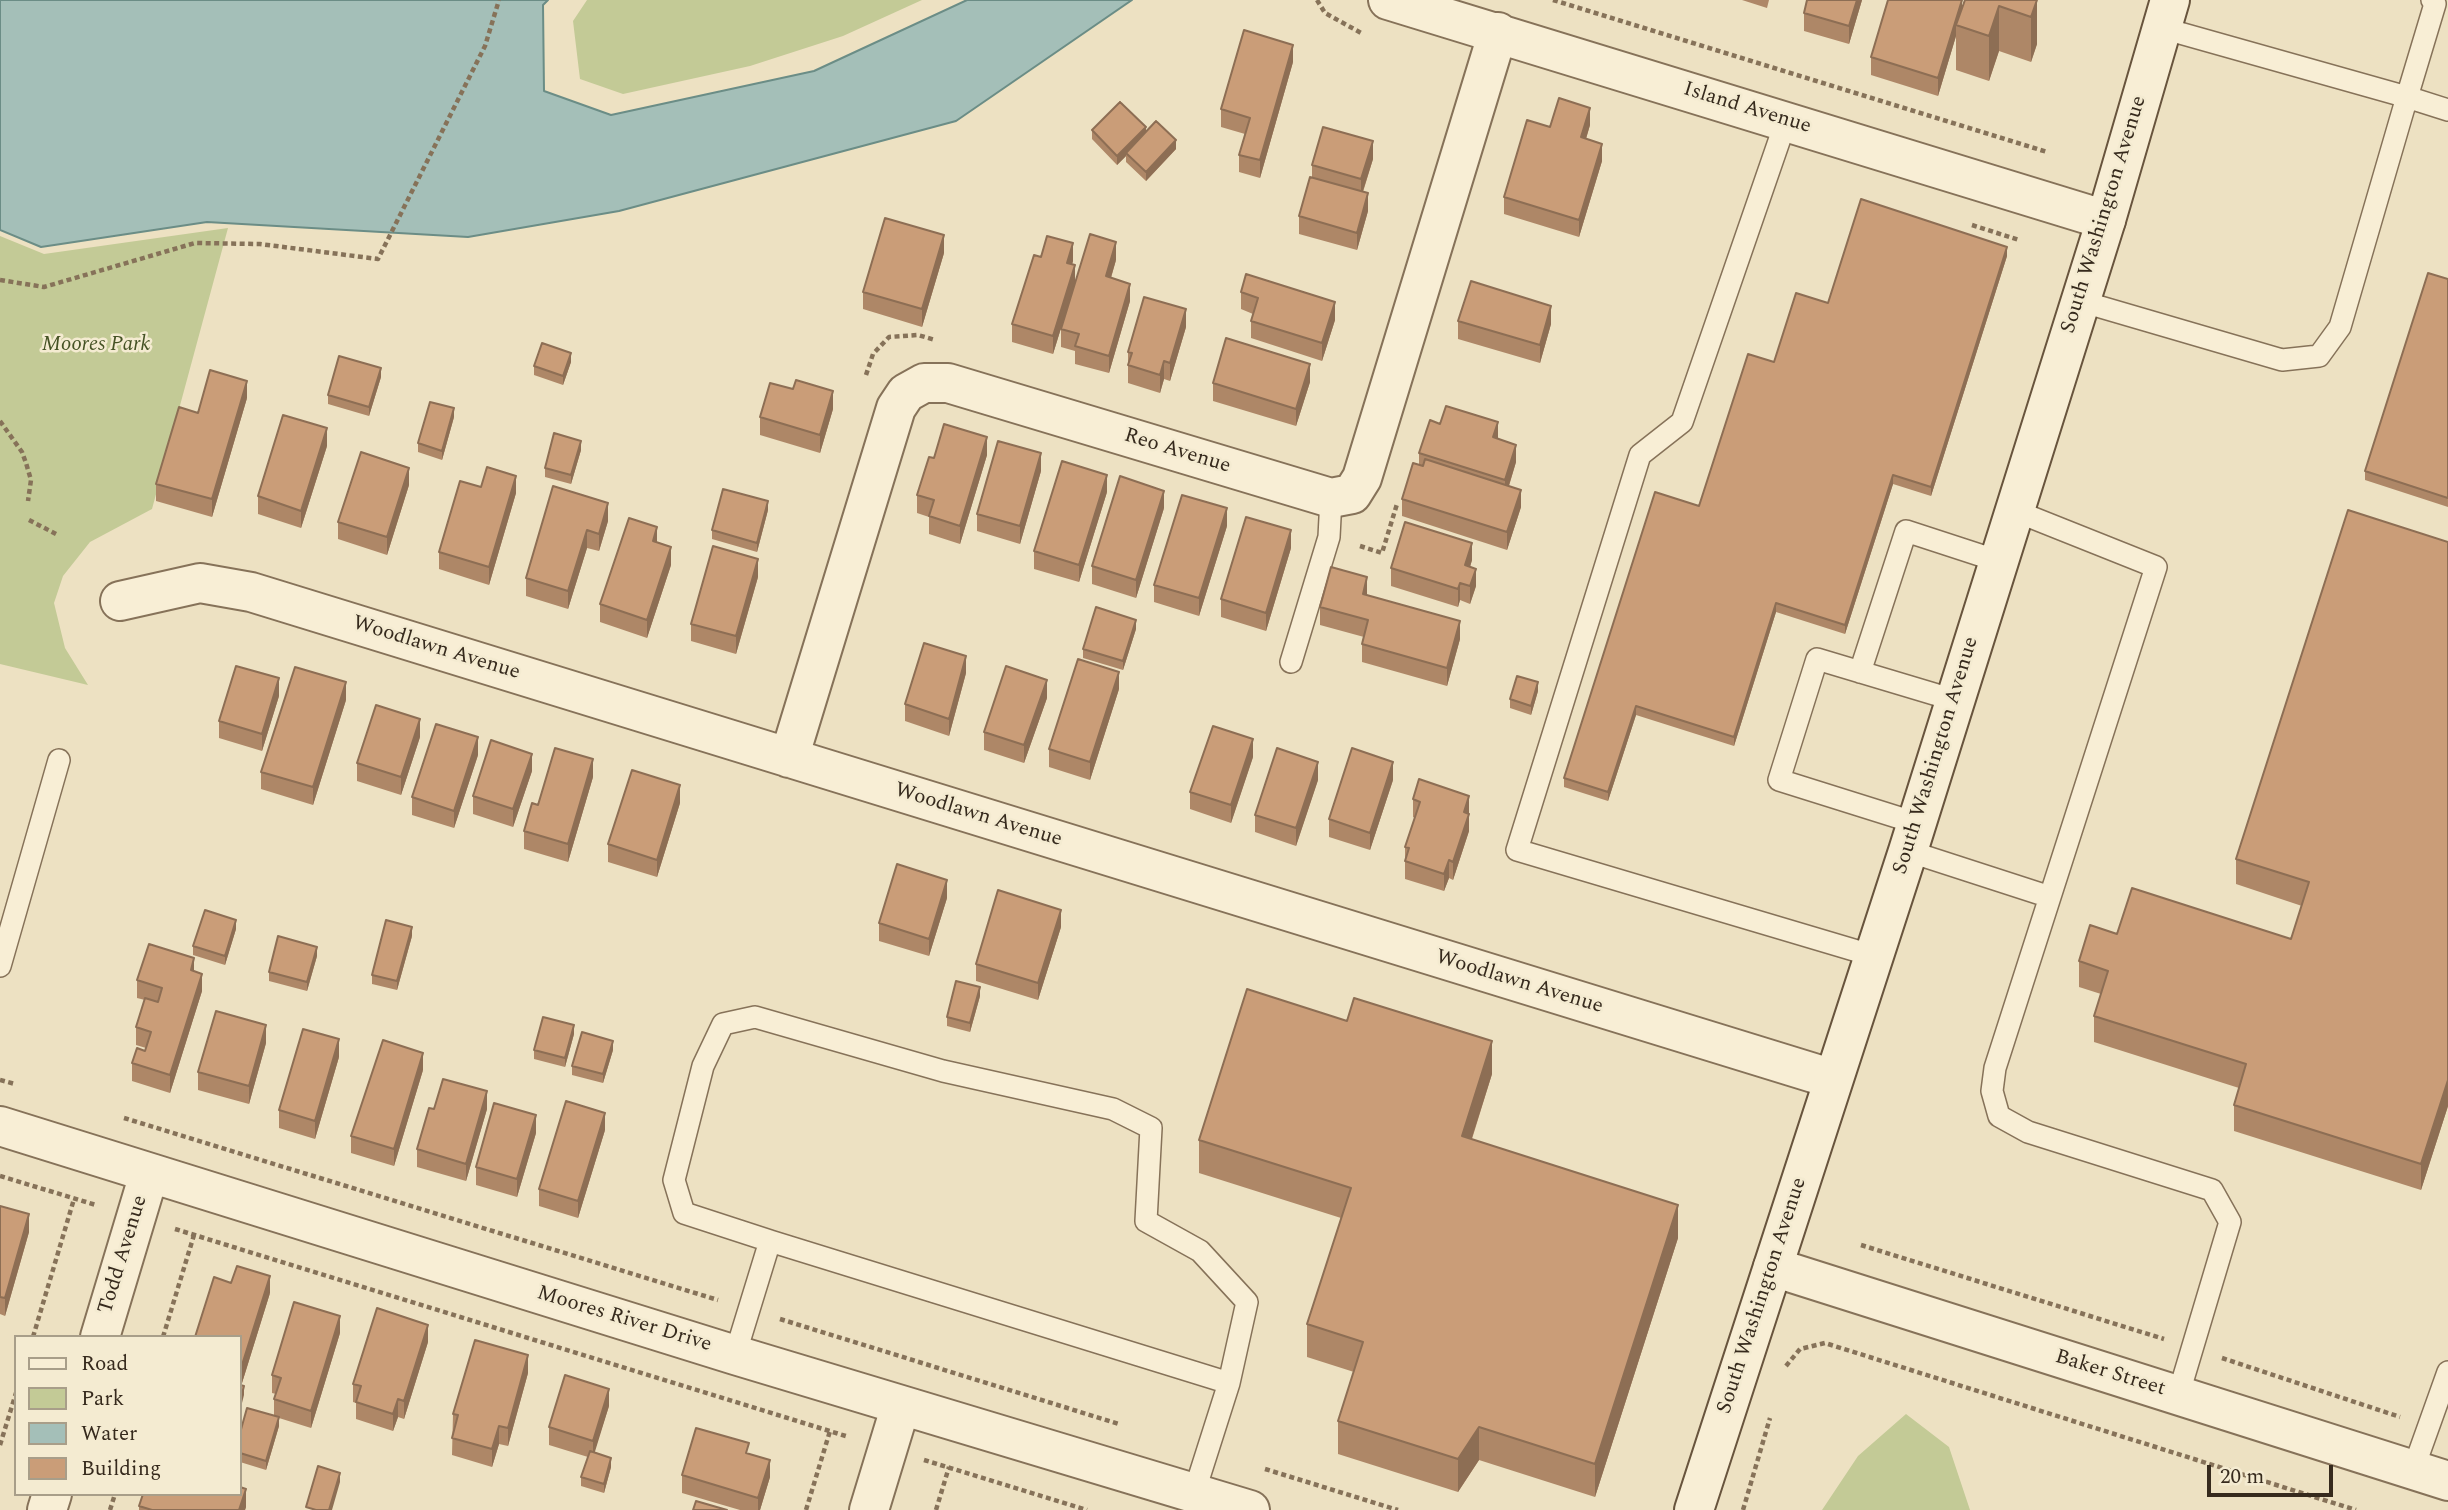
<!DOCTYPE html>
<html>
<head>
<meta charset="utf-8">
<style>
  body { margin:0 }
  #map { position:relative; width:2448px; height:1510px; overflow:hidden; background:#ede1c2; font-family:Spectral,serif }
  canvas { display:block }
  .legend { position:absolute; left:14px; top:1335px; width:228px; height:161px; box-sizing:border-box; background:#f4ebd1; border:2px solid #a89e89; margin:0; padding:9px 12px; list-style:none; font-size:21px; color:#362a1d }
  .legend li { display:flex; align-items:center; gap:14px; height:35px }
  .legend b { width:35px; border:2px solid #a89e89 }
  .scale { position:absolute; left:2207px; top:1465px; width:126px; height:32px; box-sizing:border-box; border:4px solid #362a1d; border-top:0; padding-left:9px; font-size:21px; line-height:24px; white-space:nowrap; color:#362a1d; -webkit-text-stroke:5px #f4ebd1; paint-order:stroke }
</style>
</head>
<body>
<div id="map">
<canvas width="2448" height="1510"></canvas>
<ul class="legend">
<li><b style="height:9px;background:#f8eed5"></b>Road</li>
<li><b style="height:19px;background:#c3ca96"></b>Park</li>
<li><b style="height:19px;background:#a4bfb8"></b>Water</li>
<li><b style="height:19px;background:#ca9d78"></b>Building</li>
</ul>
<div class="scale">20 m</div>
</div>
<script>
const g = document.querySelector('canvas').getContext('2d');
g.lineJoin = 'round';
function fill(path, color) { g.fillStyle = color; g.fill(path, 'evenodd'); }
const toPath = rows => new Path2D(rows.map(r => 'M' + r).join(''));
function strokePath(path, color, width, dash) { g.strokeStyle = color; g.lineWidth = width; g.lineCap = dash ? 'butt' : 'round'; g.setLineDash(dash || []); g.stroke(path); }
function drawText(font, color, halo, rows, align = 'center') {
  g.font = font + ' Spectral,serif'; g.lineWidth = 5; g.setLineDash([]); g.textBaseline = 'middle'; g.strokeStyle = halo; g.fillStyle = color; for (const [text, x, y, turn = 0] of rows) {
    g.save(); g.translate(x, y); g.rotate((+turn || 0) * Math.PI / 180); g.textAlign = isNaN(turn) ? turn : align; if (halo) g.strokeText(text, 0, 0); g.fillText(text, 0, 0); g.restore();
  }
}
const green = toPath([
  [587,0,922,0,843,36,750,66,623,94,580,79,573,21],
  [228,228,152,509,90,542,63,576,54,603,65,648,88,685,0,664,0,236,44,254],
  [1906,1414,1949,1447,1970,1510,1822,1510,1858,1456]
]);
const water = toPath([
  [0,0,548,0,543,5,544,91,611,115,814,71,967,0,1132,0,956,121,619,211,468,237,207,222,41,247,0,230,0,0]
]);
const path = toPath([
  [1317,0,1325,13,1363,34],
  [1553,0,2047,152],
  [1972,225,2019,240],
  [0,280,44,287,195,243,260,244,378,259,485,46,499,0],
  [866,375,873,354,889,337,918,335,935,340],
  [0,421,22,452,26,463,31,480,28,501],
  [29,520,56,534],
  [1360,546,1382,553,1397,504],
  [0,1080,15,1084],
  [124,1118,718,1300],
  [0,1176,96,1205],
  [175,1229,849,1437],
  [1861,1245,2164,1339],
  [780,1319,1119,1424],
  [33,1337,74,1199],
  [163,1337,194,1235],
  [2222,1358,2400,1417],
  [1786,1366,1800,1349,1825,1343,2356,1510],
  [0,1445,16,1393],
  [924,1460,1087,1510],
  [1265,1469,1398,1510],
  [110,1510,115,1494],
  [806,1510,830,1431],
  [936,1510,949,1467],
  [1743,1510,1770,1418]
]);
const lane = toPath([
  [2432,0,2435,4,2407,97,2448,110],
  [1786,121,1682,422,1640,455,1517,850,1874,956],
  [2080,301,2282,360,2319,356,2340,327,2407,97,2162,28],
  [2013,510,2156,567,1995,1068,1992,1091,1999,1116,2028,1132,2212,1190,2230,1222,2178,1396],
  [1291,662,1329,537,1331,498],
  [1860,672,1906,531,1998,561],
  [1916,823,1779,780,1817,659,1954,700],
  [1908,851,2050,897],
  [0,966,59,760],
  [770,1241,1229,1383],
  [735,1355,770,1241,684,1213,674,1180,703,1066,723,1024,755,1017,943,1071,1113,1109,1151,1128,1146,1221,1200,1251,1247,1302,1229,1383,1194,1493],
  [2413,1470,2448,1372]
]);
const street = toPath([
  [1388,0,2106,220],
  [120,601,200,583,251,592,1833,1079],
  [789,758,896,408,906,393,924,383,948,383,1331,498,1352,494,1362,478,1498,32],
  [0,1126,735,1355,1250,1510],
  [1773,1267,2448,1481],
  [100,1337,149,1174],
  [47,1510,52,1494],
  [869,1510,901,1405]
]);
const secondary = toPath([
  [1694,1510,1908,851,2106,220,2170,0]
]);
const wall = toPath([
  [1742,0,1769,0,1767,8],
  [1807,0,1862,0,1849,44,1804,31,1804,13],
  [2037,0,2037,44,2031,62,1999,51,1989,81,1956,70,1956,36,1938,96,1871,75,1871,57,1962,9],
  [1293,62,1260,178,1239,172,1239,155,1245,134,1221,127,1221,109],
  [1590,125,1586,139,1602,161,1579,237,1504,214,1504,197,1550,127],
  [1092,130,1146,132,1176,149,1146,181,1126,162,1126,156,1117,165,1092,139],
  [1373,159,1363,192,1368,211,1357,250,1299,234,1299,216,1312,177,1312,165],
  [944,253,922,327,863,309,863,292],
  [2007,256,1931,496,1893,484,1845,634,1776,612,1734,746,1636,715,1608,801,1564,787,1564,778,1699,506,1774,362,1828,303],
  [1041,257,1073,261,1072,264,1075,283,1053,354,1012,342,1012,324],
  [1116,260,1111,278,1130,301,1109,373,1075,364,1075,351,1061,347,1061,329],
  [2448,279,2448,507,2365,480,2365,471],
  [1241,292,1335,320,1322,361,1251,338,1251,321,1253,314,1241,309],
  [1458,321,1551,324,1540,363,1458,339],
  [1186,327,1170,381,1164,379,1160,393,1128,383,1128,352],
  [571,362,563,385,534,375,534,366],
  [381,377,369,416,328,404,328,395],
  [1310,382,1296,426,1213,401,1213,383],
  [247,398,212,517,156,501,156,484],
  [833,409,820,453,760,435,760,417],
  [454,417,442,460,418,452,418,443],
  [1498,438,1516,462,1509,486,1521,507,1507,550,1402,516,1402,499,1419,465,1419,453],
  [327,446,301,528,258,514,258,496],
  [581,450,571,484,545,477,545,468],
  [987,455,960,544,929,534,929,517,917,513,917,495,934,458],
  [1041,471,1020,544,977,531,977,514],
  [409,485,387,555,338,539,338,522],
  [553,486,608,521,599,551,587,548,568,609,526,596,526,578],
  [481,487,516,493,489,585,439,569,439,552],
  [1107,492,1079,582,1034,569,1034,551],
  [1164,508,1136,598,1092,584,1092,566],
  [768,510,757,552,712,539,712,530],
  [1227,526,1199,616,1154,602,1154,585],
  [2448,542,2448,1106,2421,1190,2234,1131,2234,1105,2239,1088,2094,1042,2094,1016,2101,994,2079,987,2079,961,2117,934,2291,939,2302,906,2236,884,2236,859],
  [1291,548,1266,631,1221,617,1221,599],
  [1472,560,1470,567,1476,586,1470,604,1460,600,1458,607,1391,586,1391,568],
  [671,565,647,638,600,622,600,604],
  [758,577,736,654,691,641,691,624],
  [1367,595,1460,639,1447,686,1362,662,1362,644,1364,637,1320,625,1320,607],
  [1136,629,1123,670,1083,658,1083,649],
  [966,673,949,736,905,721,905,704],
  [1119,689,1090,780,1049,767,1049,749],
  [1538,691,1531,715,1510,708,1510,699],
  [279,696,262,751,219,738,219,721],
  [1047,698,1024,763,984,750,984,732],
  [346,700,313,805,261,789,261,772],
  [420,737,401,795,357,781,357,763],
  [478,755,454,828,412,815,412,797],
  [1253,757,1231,823,1190,809,1190,792],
  [532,771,513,827,473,814,473,796],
  [593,777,568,862,524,849,524,831,538,805],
  [1318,780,1296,846,1255,832,1255,815],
  [1393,780,1370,850,1329,837,1329,819],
  [1469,796,1469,831,1453,880,1449,878,1444,891,1405,879,1405,847,1415,818,1413,817,1413,799],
  [680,803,657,877,608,862,608,844],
  [947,898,929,956,879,941,879,923],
  [1061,927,1038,1000,976,981,976,964],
  [236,929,225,965,193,955,193,946],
  [412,936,397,990,372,984,372,975],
  [317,956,307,991,269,981,269,972],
  [194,971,202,991,170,1093,132,1081,132,1063,145,1051,146,1048,136,1045,136,1027,145,1000,137,998,137,980],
  [980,996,970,1032,947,1026,947,1017],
  [574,1034,565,1067,534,1059,534,1050],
  [266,1043,249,1104,198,1090,198,1072],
  [613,1050,603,1083,572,1075,572,1066],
  [339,1057,315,1139,279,1128,279,1110],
  [423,1070,394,1166,351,1153,351,1136],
  [1492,1074,1472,1139,1678,1238,1595,1497,1479,1460,1458,1492,1338,1454,1338,1421,1354,1372,1307,1357,1307,1324,1341,1218,1199,1173,1199,1140],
  [434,1109,487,1109,466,1181,417,1167,417,1149],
  [605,1130,578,1218,539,1206,539,1189],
  [536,1133,517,1197,476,1185,476,1167],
  [0,1206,29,1232,5,1316,0,1314],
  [270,1293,242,1383,240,1382,240,1337],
  [340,1333,311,1428,279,1418,279,1426,266,1470,240,1462,240,1433,274,1415,274,1399,276,1394,272,1393,272,1375],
  [428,1342,404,1419,398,1417,393,1431,356,1419,356,1403,353,1402,353,1384],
  [528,1373,508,1446,499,1444,492,1467,452,1455,453,1414],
  [609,1406,594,1452,611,1467,604,1493,581,1486,581,1477,588,1457,549,1445,549,1427],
  [749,1453,770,1477,760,1510,740,1510,682,1493,682,1475],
  [139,1506,246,1507,245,1510,139,1510]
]);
const shadedWall = toPath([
  [1857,0,1862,0,1849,44,1849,26],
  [1962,0,1962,18,1956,25,1956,36,1938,96,1938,78],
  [2037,0,2037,44,2031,62,2031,17],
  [1999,6,1999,51,1989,81,1989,36],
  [1293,45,1293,62,1260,178,1260,160],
  [1590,108,1590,125,1581,155,1581,137],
  [1146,127,1146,136,1126,153,1126,156,1117,165,1117,156],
  [1176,140,1176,149,1146,181,1146,172],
  [1373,141,1373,159,1361,197,1361,179],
  [1602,144,1602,161,1579,237,1579,220],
  [1368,193,1368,211,1357,250,1357,233],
  [944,235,944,253,922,327,922,309],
  [1116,242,1116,260,1106,294,1106,276],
  [1073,243,1073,261,1067,281,1067,263],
  [2007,247,2007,256,1931,496,1931,487],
  [1075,265,1075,283,1053,354,1053,336],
  [1130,284,1130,301,1109,373,1109,356],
  [1335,302,1335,320,1322,361,1322,343],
  [1551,306,1551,324,1540,363,1540,345],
  [1186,309,1186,327,1170,381,1170,363],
  [571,353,571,362,563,385,563,376],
  [1164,361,1164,379,1160,393,1160,375],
  [1310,364,1310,382,1296,426,1296,409],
  [381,368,381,377,369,416,369,407],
  [247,381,247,398,212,517,212,499],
  [833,391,833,409,820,453,820,435],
  [454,408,454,417,442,460,442,451],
  [1498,422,1498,440,1493,437],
  [327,428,327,446,301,528,301,511],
  [987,437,987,455,960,544,960,526],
  [581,441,581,450,571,484,571,475],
  [1516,445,1516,462,1505,498,1505,480],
  [1041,453,1041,471,1020,544,1020,526],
  [409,468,409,485,387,555,387,537],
  [1107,475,1107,492,1079,582,1079,565],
  [1893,475,1893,484,1845,634,1845,625],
  [516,476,516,493,489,585,489,567],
  [1521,490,1521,507,1507,550,1507,532],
  [1164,491,1164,508,1136,598,1136,580],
  [768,501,768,510,757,552,757,543],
  [608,503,608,521,599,551,599,534],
  [1227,508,1227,526,1199,616,1199,598],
  [657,527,657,545,653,541],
  [587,530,587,548,568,609,568,591],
  [1291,530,1291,548,1266,631,1266,613],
  [1472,543,1472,560,1465,583,1465,565],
  [671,547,671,565,647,638,647,620],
  [758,559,758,577,736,654,736,636],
  [1476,569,1476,586,1470,604,1470,586],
  [1367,577,1367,595,1363,594],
  [1460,583,1460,600,1458,607,1458,589],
  [1776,603,1776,612,1734,746,1734,737],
  [1136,620,1136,629,1123,670,1123,661],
  [1460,621,1460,639,1447,686,1447,668],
  [966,656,966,673,949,736,949,719],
  [1119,672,1119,689,1090,780,1090,762],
  [279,678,279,696,262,751,262,734],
  [1047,680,1047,698,1024,763,1024,745],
  [346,682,346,700,313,805,313,787],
  [1538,682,1538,691,1531,715,1531,706],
  [1636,706,1636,715,1608,801,1608,792],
  [420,719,420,737,401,795,401,777],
  [478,737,478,755,454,828,454,811],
  [1253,739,1253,757,1231,823,1231,805],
  [532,754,532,771,513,827,513,809],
  [593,759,593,777,568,862,568,844],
  [1318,762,1318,780,1296,846,1296,828],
  [1393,762,1393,780,1370,850,1370,833],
  [680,785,680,803,657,877,657,860],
  [1469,796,1469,831,1453,880,1453,862,1464,812],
  [1449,860,1449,878,1444,891,1444,874],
  [947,880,947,898,929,956,929,939],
  [1061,910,1061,927,1038,1000,1038,983],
  [236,920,236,929,225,965,225,956],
  [412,927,412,936,397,990,397,981],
  [317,947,317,956,307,991,307,982],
  [194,958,194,976,191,970],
  [202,974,202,991,170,1093,170,1075],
  [980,987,980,996,970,1032,970,1023],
  [266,1025,266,1043,249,1104,249,1086],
  [574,1025,574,1034,565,1067,565,1058],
  [339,1039,339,1057,315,1139,315,1121],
  [613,1041,613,1050,603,1083,603,1074],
  [1492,1041,1492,1074,1462,1169,1462,1136],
  [423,1053,423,1070,394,1166,394,1149],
  [2448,1080,2448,1106,2421,1190,2421,1164],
  [487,1091,487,1109,466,1181,466,1164],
  [605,1113,605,1130,578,1218,578,1201],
  [536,1115,536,1133,517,1197,517,1179],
  [1678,1205,1678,1238,1595,1497,1595,1464],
  [29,1214,29,1232,5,1316,5,1298],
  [270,1276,270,1293,242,1383,242,1365],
  [340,1316,340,1333,311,1428,311,1411],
  [428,1325,428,1342,404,1419,404,1401],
  [528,1355,528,1373,508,1446,508,1428],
  [244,1386,244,1395,240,1411,240,1402],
  [609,1389,609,1406,593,1458,593,1441],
  [398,1399,398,1417,393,1431,393,1414],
  [279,1417,279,1426,266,1470,266,1461],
  [499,1426,499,1444,492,1467,492,1449],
  [1479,1427,1479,1460,1458,1492,1458,1459],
  [611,1458,611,1467,604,1493,604,1484],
  [770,1460,770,1477,760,1510,758,1510,758,1498],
  [340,1473,340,1482,332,1510,329,1510],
  [246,1489,246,1507,245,1510,239,1510]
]);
const building = toPath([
  [1807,0,1857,0,1849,26,1804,13,1807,0],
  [1888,0,1962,0,1938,78,1871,57,1888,0],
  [1965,0,2037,0,2031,17,1999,6,1989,36,1956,25,1965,0],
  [1244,30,1293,45,1260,160,1239,155,1250,118,1221,109,1244,30],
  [1559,98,1590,108,1581,137,1602,144,1579,220,1504,197,1527,120,1550,127,1559,98],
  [1120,102,1146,127,1117,156,1092,130,1120,102],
  [1156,121,1176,140,1146,172,1126,153,1156,121],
  [1323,127,1373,141,1361,179,1312,165,1323,127],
  [1310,177,1368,193,1357,233,1299,216,1310,177],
  [1861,199,2007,247,1931,487,1893,475,1845,625,1776,603,1734,737,1636,706,1608,792,1564,778,1655,492,1699,506,1748,354,1774,362,1796,293,1828,303,1861,199],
  [885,218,944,235,922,309,863,292,885,218],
  [1090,234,1116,242,1106,276,1130,284,1109,356,1075,346,1079,334,1061,329,1090,234],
  [1047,236,1073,243,1067,263,1075,265,1053,336,1012,324,1034,255,1041,257,1047,236],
  [2428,273,2448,279,2448,498,2365,471,2428,273],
  [1246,274,1335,302,1322,343,1251,321,1258,298,1241,292,1246,274],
  [1471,281,1551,306,1540,345,1458,321,1471,281],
  [1144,297,1186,309,1170,363,1164,361,1160,375,1128,365,1132,353,1128,352,1144,297],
  [1226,338,1310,364,1296,409,1213,383,1226,338],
  [542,343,571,353,563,376,534,366,542,343],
  [339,356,381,368,369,407,328,395,339,356],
  [210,370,247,381,212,499,156,484,179,407,198,413,210,370],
  [796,380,833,391,820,435,760,417,770,383,793,389,796,380],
  [430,402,454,408,442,451,418,443,430,402],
  [1446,406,1498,422,1493,437,1516,445,1505,480,1419,453,1430,420,1440,424,1446,406],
  [283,415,327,428,301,511,258,496,283,415],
  [944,424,987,437,960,526,929,516,934,500,917,495,929,457,934,458,944,424],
  [554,433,581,441,571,475,545,468,554,433],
  [998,441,1041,453,1020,526,977,514,998,441],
  [361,452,409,468,387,537,338,522,361,452],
  [1425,459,1521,490,1507,532,1402,499,1413,463,1423,466,1425,459],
  [1062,461,1107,475,1079,565,1034,551,1062,461],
  [487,467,516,476,489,567,439,552,460,481,481,487,487,467],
  [1120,476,1164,491,1136,580,1092,566,1120,476],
  [553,486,608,503,599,534,587,530,568,591,526,578,553,486],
  [723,489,768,501,757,543,712,530,723,489],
  [1182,495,1227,508,1199,598,1154,585,1182,495],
  [2348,510,2448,542,2448,1080,2421,1164,2234,1105,2246,1064,2094,1016,2108,971,2079,961,2090,925,2117,934,2132,888,2291,939,2309,882,2236,859,2348,510],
  [1246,517,1291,530,1266,613,1221,599,1246,517],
  [629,518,657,527,653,541,671,547,647,620,600,604,629,518],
  [1405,522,1472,543,1465,565,1476,569,1470,586,1460,583,1458,589,1391,568,1405,522],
  [713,546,758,559,736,636,691,624,713,546],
  [1331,567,1367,577,1363,594,1460,621,1447,668,1362,644,1368,620,1320,607,1331,567],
  [1096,607,1136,620,1123,661,1083,649,1096,607],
  [924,643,966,656,949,719,905,704,924,643],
  [1078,659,1119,672,1090,762,1049,749,1078,659],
  [236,666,279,678,262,734,219,721,236,666],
  [1006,666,1047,680,1024,745,984,732,1006,666],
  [295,667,346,682,313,787,261,772,295,667],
  [1517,676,1538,682,1531,706,1510,699,1517,676],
  [376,705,420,719,401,777,357,763,376,705],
  [436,724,478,737,454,811,412,797,436,724],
  [1213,726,1253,739,1231,805,1190,792,1213,726],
  [491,740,532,754,513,809,473,796,491,740],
  [555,748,593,759,568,844,524,831,532,803,538,805,555,748],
  [1277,748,1318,762,1296,828,1255,815,1277,748],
  [1352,748,1393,762,1370,833,1329,819,1352,748],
  [632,770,680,785,657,860,608,844,632,770],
  [1419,779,1469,796,1464,812,1469,814,1453,862,1449,860,1444,874,1405,861,1409,848,1405,847,1420,802,1413,799,1419,779],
  [897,864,947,880,929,939,879,923,897,864],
  [998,890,1061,910,1038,983,976,964,998,890],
  [205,910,236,920,225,956,193,946,205,910],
  [386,920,412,927,397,981,372,975,386,920],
  [278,936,317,947,307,982,269,972,278,936],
  [149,944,194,958,191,970,202,974,170,1075,132,1063,137,1048,145,1051,151,1032,136,1027,145,998,158,1002,162,988,137,980,149,944],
  [956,981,980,987,970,1023,947,1017,956,981],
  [1247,989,1347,1021,1354,998,1492,1041,1462,1136,1678,1205,1595,1464,1479,1427,1458,1459,1338,1421,1363,1342,1307,1324,1351,1188,1199,1140,1247,989],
  [216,1011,266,1025,249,1086,198,1072,216,1011],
  [543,1017,574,1025,565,1058,534,1050,543,1017],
  [303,1029,339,1039,315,1121,279,1110,303,1029],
  [582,1032,613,1041,603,1074,572,1066,582,1032],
  [383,1040,423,1053,394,1149,351,1136,383,1040],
  [443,1079,487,1091,466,1164,417,1149,429,1108,434,1109,443,1079],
  [566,1101,605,1113,578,1201,539,1189,566,1101],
  [494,1103,536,1115,517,1179,476,1167,494,1103],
  [0,1206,29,1214,5,1298,0,1297,0,1206],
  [237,1266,270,1276,242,1365,240,1365,240,1337,195,1337,214,1277,231,1283,237,1266],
  [294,1302,340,1316,311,1411,274,1399,281,1378,272,1375,294,1302],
  [377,1308,428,1325,404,1401,398,1399,393,1414,356,1402,361,1386,353,1384,377,1308],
  [475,1340,528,1355,508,1428,499,1426,492,1449,452,1438,458,1415,453,1414,475,1340],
  [565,1375,609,1389,593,1441,549,1427,565,1375],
  [240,1385,244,1386,240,1402,240,1385],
  [247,1408,279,1417,266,1461,240,1453,240,1433,247,1408],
  [696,1428,749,1443,746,1453,770,1460,758,1498,682,1475,696,1428],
  [590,1451,611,1458,604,1484,581,1477,590,1451],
  [318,1466,340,1473,329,1510,316,1510,306,1507,318,1466],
  [240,1487,246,1489,239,1510,152,1510,139,1506,143,1494,240,1494,240,1487],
  [696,1501,727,1510,693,1510,696,1501]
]);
const streetNames = [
  ["Island Avenue",1747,109,17],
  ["South Washington Avenue",2105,215,-73],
  ["Reo Avenue",1177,452,17],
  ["Woodlawn Avenue",436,649,17],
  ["South Washington Avenue",1937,756,-73],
  ["Woodlawn Avenue",978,816,17],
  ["Woodlawn Avenue",1519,983,17],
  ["Todd Avenue",124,1255,-73],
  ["South Washington Avenue",1763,1296,-72],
  ["Moores River Drive",624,1320,17],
  ["Baker Street",2110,1374,17]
];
const parkNames = [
  ["Moores Park",96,346]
];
fill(green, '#c3ca96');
fill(water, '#a4bfb8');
strokePath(water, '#6b8d86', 2);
strokePath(lane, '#867259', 24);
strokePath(street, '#867259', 42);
strokePath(secondary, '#68543d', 42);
strokePath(path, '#867259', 4.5, [5, 3.5]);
strokePath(lane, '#f8eed5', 21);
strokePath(street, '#f8eed5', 38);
strokePath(secondary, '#f8eed5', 38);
fill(wall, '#ae8767');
fill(shadedWall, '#8d6e54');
fill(building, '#ca9d78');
strokePath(building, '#8d6e54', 2);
drawText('21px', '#362a1d', '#f4ebd1', streetNames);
drawText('italic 21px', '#455224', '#f4ebd1', parkNames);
</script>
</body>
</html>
